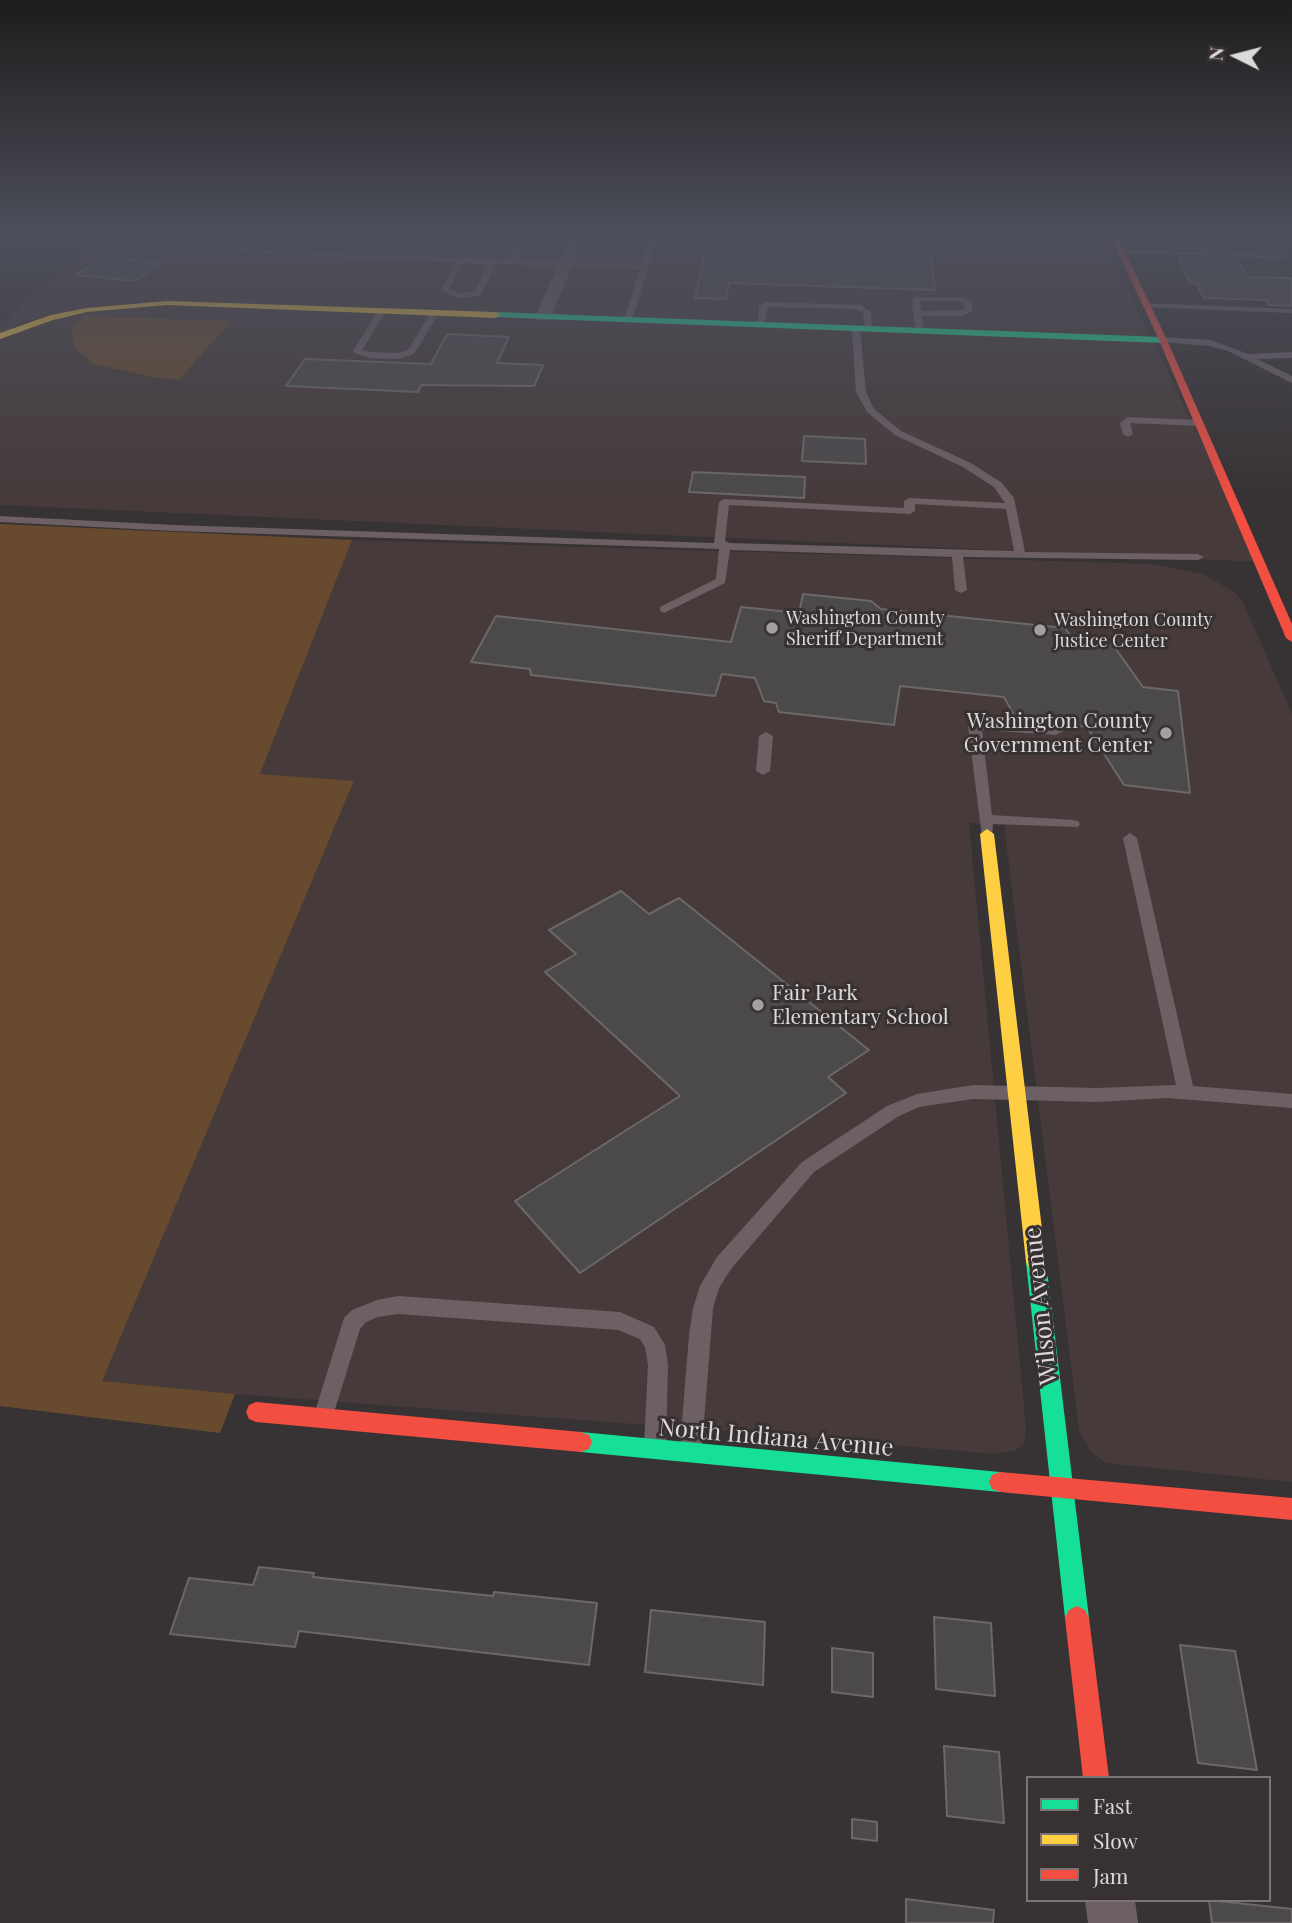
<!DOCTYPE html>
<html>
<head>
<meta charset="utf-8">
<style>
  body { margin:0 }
  #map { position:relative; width:1292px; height:1923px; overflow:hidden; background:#373233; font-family:"Playfair Display",serif }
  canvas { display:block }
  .legend { position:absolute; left:1026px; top:1776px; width:245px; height:126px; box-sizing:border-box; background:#383132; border:2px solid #7a7475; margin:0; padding:9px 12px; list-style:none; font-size:21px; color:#ddd9d9 }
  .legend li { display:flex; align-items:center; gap:14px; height:35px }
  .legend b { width:35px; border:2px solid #7a7475 }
  .north { position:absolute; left:1201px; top:21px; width:70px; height:70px; -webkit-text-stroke:5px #383132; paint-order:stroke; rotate:276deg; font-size:19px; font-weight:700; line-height:28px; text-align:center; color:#ddd9d9 }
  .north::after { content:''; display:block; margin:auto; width:24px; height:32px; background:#ddd9d9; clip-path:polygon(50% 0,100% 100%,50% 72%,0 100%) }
</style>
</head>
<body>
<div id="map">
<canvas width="1292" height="1923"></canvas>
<ul class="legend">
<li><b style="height:9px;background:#16e098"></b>Fast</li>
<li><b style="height:9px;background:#ffcf43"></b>Slow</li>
<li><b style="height:9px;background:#f24e42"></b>Jam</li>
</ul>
<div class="north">N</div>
</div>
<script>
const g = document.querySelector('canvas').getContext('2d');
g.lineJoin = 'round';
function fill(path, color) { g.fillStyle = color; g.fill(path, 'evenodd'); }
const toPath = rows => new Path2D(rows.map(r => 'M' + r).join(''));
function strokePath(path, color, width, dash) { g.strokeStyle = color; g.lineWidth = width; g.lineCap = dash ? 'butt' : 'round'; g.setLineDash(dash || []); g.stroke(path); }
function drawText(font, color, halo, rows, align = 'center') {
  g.font = font + ' "Playfair Display",serif'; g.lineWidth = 6; g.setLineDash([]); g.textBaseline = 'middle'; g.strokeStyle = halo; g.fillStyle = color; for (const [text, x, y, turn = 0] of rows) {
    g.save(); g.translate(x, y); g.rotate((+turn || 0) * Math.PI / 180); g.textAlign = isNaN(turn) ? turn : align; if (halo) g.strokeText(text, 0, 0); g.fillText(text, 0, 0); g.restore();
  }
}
const built = toPath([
  [103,235,1101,235,1260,562,0,505,0,324],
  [352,540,1153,564,1203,574,1234,592,1243,602,1292,714,1292,1482,1106,1463,1091,1452,1079,1431,1004,825,969,823,1026,1428,1024,1443,1015,1451,994,1454,739,1432,235,1394,101,1381,354,782,260,774]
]);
const green = toPath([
  [84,316,231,321,179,380,152,377,93,364,75,348,72,329],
  [0,524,352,540,260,774,354,781,102,1381,235,1394,220,1433,0,1406]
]);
const building = toPath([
  [709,235,928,235,935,290,729,283,726,299,695,298,709,235],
  [1167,235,1222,235,1232,250,1174,248,1167,235],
  [106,257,162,263,135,281,76,275,106,257],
  [1178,258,1237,260,1247,277,1292,278,1292,306,1269,305,1266,300,1204,298,1196,283,1190,283,1178,258],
  [447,334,509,337,497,363,543,365,534,386,421,385,418,392,286,386,305,359,431,364,447,334],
  [804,436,865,439,866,464,802,461,804,436],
  [693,472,805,477,804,498,689,492,693,472],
  [803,594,871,601,881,609,1065,628,1074,641,1113,645,1143,687,1178,691,1190,793,1124,785,1087,727,1016,719,1004,697,900,686,894,725,779,712,776,703,764,701,755,678,722,674,715,696,531,675,530,669,471,662,496,616,731,642,741,607,799,613,803,594],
  [621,891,649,914,679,898,869,1050,828,1077,846,1093,580,1273,515,1201,680,1096,545,972,576,954,549,930,621,891],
  [259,1567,314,1573,313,1577,493,1596,494,1592,597,1603,589,1665,299,1631,295,1647,170,1634,189,1578,253,1585,259,1567],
  [651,1610,765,1622,763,1685,645,1672,651,1610],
  [934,1617,991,1623,995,1696,936,1689,934,1617],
  [1180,1645,1235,1651,1257,1770,1198,1763,1180,1645],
  [832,1648,873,1653,873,1697,832,1692,832,1648],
  [944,1746,999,1752,1004,1823,947,1816,944,1746],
  [852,1819,877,1822,877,1841,852,1838,852,1819],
  [906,1899,994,1910,993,1923,906,1923,906,1899],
  [1209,1900,1292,1909,1292,1923,1212,1923,1209,1900]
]);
const lane = toPath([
  [236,235,243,235,238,242,247,249,509,260,522,235,528,235,516,260,641,265,650,235,658,235,632,320,628,323,624,320,640,269,496,264,480,296,458,298,441,290,455,262,245,253,230,242,236,235],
  [462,263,488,264,474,292,459,293,449,289,462,263],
  [958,235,965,235,966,251,959,249,958,235],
  [1121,249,1282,255,1286,257,1282,259,1118,253,1121,249],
  [915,297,960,297,971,301,973,311,963,316,922,316,924,331,920,334,916,331,913,313,912,301,915,297],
  [920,301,959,301,964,304,965,310,921,311,920,301],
  [767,302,861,305,871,312,872,329,865,331,863,313,856,309,768,307,764,325,757,327,759,306,767,302],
  [1143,303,1292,309,1292,313,1146,307,1143,307,1143,303],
  [379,309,386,311,362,350,370,352,397,353,408,350,432,311,439,313,414,354,398,359,369,358,354,353,353,351,379,309],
  [856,326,860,329,866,392,874,409,901,431,971,463,1002,483,1014,498,1025,552,1198,554,1204,557,1198,560,963,557,967,590,961,593,955,590,952,557,730,550,725,583,664,613,660,611,660,607,716,579,719,549,174,531,0,522,0,516,174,525,714,543,719,502,724,499,904,508,904,501,909,498,1005,503,994,487,963,467,895,435,867,412,856,392,852,329,856,326],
  [915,504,1006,509,1014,551,730,543,725,541,729,505,910,514,915,511,915,504],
  [1163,337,1211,340,1248,354,1292,352,1292,358,1257,359,1292,376,1292,383,1228,351,1210,346,1160,342,1159,340,1163,337],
  [1127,417,1199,420,1204,423,1199,426,1130,423,1133,434,1128,437,1123,434,1120,423,1127,417],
  [975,722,1061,728,1063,731,1056,735,982,730,992,815,1073,820,1078,821,1080,824,1078,827,993,824,992,837,982,837,968,726,975,722],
  [766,732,773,736,770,771,763,775,756,771,759,736,766,732],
  [1130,833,1137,838,1193,1086,1292,1094,1292,1108,1168,1098,1096,1102,973,1099,919,1107,899,1116,814,1172,731,1269,719,1288,713,1308,702,1447,699,1454,691,1457,683,1454,680,1447,689,1335,693,1308,700,1286,717,1257,802,1162,887,1106,917,1094,973,1085,1096,1088,1176,1085,1123,838,1130,833],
  [398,1296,620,1312,654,1327,665,1345,668,1365,666,1444,663,1451,655,1454,647,1451,644,1444,648,1365,645,1347,640,1339,618,1330,398,1314,378,1317,366,1322,360,1329,331,1422,324,1425,317,1422,314,1415,344,1318,352,1310,377,1300,398,1296]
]);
const street = toPath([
  [571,235,585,235,551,317,549,320,537,320,535,317,571,235],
  [1085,1900,1135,1900,1138,1923,1088,1923,1085,1900]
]);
const fast = toPath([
  [496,312,1163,337,1167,340,1163,343,493,317,493,313,496,312],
  [1036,1254,1043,1256,1046,1262,1089,1618,1085,1626,1077,1630,1069,1626,1065,1618,1026,1262,1029,1256,1036,1254],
  [581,1432,1000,1472,1008,1475,1011,1482,1008,1489,1000,1492,581,1452,573,1449,570,1442,573,1435,581,1432]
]);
const slow = toPath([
  [167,301,496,312,500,315,496,318,167,305,87,312,53,320,0,339,0,333,51,315,87,308,167,301],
  [987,829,994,834,1046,1262,1043,1268,1036,1270,1029,1268,1026,1262,980,834,987,829]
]);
const jam = toPath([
  [1110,235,1117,235,1167,340,1292,624,1292,642,1286,638,1159,340,1110,235],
  [256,1402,581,1432,589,1435,592,1442,589,1449,581,1452,256,1422,249,1419,246,1412,249,1405,256,1402],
  [1000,1472,1292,1498,1292,1520,1000,1492,992,1489,989,1482,992,1475,1000,1472],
  [1077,1606,1085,1610,1089,1618,1109,1778,1083,1778,1065,1618,1069,1610,1077,1606]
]);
const markers = [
  [772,628,7,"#a39f9f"],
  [1040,630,7,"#a39f9f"],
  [1166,733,7,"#a39f9f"],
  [758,1005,7,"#a39f9f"]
];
const farPoinames = [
  ["Washington County",786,618],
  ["Sheriff Department",786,639],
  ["Washington County",1054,620],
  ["Justice Center",1054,641]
];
const poiNames = [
  ["Washington County",1152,721],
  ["Government Center",1152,745],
  ["Fair Park",772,993,"left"],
  ["Elementary School",772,1017,"left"]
];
const nearStreetnames = [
  ["Wilson Avenue",1041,1306,-96],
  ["North Indiana Avenue",776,1438,5]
];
fill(built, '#463a3a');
fill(green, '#684b2f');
fill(building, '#4c494a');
strokePath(building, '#6c6868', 2);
fill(lane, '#6d6065');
fill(street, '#6d6065');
fill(fast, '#16e098');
fill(slow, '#ffcf43');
fill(jam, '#f24e42');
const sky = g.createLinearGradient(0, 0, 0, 504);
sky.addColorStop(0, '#1e1c1c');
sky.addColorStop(0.47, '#4d4f5b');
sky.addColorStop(1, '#4d4f5b00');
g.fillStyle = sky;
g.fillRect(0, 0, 1292, 504);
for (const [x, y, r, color] of markers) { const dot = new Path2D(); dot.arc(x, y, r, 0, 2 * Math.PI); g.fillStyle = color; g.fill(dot); strokePath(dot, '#383132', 2.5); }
drawText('18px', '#ddd9d9', '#383132', farPoinames, 'left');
drawText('21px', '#ddd9d9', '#383132', poiNames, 'right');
drawText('24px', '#ddd9d9', '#383132', nearStreetnames);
</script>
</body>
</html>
